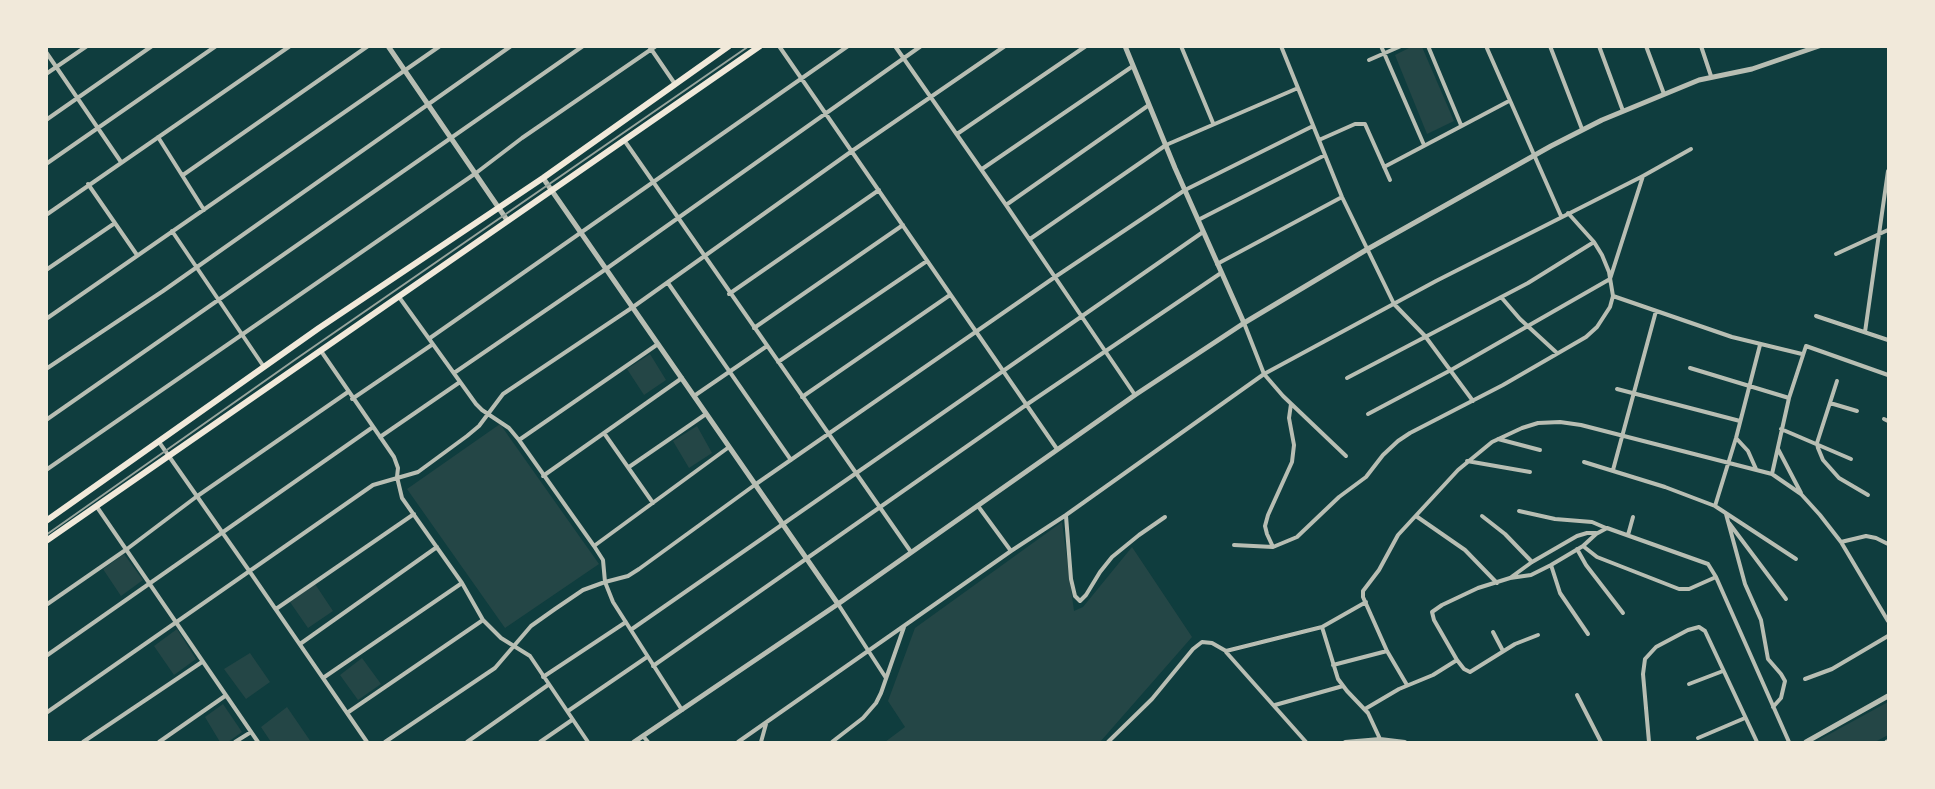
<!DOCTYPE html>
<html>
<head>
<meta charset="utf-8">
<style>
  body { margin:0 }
  #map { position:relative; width:1935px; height:789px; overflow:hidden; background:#0f3d3e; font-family:"Playfair Display",serif }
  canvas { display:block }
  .frame { position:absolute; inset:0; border:48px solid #f1e9da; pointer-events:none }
</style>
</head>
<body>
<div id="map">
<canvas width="1935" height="789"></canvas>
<div class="frame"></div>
</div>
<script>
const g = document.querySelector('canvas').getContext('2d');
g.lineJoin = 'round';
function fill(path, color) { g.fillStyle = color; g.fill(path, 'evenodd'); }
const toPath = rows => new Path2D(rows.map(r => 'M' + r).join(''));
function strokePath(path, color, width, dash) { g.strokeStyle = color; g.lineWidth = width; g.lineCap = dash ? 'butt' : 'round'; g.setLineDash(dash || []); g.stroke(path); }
const green = toPath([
  [1413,46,1422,47,1454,121,1427,134,1395,55],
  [650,354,666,380,644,395,627,369],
  [500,424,599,564,505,628,407,489],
  [697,426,712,453,689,468,673,441],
  [1062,522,1074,611,1083,607,1132,547,1192,637,1100,742,885,742,905,727,888,701,915,628],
  [124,554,143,580,121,596,103,569],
  [315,584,333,611,308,628,290,602],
  [177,629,196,659,174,675,154,646],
  [250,653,270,682,246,699,224,669],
  [362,658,381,684,358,700,340,675],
  [1888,702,1888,735,1875,742,1815,742],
  [223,704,242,732,228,742,220,742,205,717],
  [287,707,311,742,271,742,261,727]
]);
const minor = toPath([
  [649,46,675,84],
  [779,46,1057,449],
  [895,46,1006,205,1135,395],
  [1181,46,1213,123],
  [1281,46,1342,197,1394,304,1425,336,1473,401],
  [1381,46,1424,145],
  [1428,46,1461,125],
  [1486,46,1561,216],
  [1550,46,1582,129],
  [1599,46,1623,111],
  [1646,46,1664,94],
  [1701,46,1711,76],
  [46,52,121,162],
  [1369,60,1401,46],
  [46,74,87,46],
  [46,120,152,46],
  [957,134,1086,46],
  [158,137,204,210],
  [624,140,911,552],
  [1319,140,1355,124,1365,124,1390,180],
  [46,164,216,46],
  [1384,167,1509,101],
  [982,169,1133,66],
  [183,175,368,46],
  [88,184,137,255],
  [1006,205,1149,105],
  [46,215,290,46],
  [1198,220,1325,155],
  [172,231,264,367],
  [1030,239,1166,145,1298,88],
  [1836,254,1888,230],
  [1217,264,1342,197],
  [46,270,115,223],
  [668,283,791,460],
  [729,294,879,190],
  [1613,296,1732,337,1802,354],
  [399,297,476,404,482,410,509,428,519,440,594,546,603,560,605,582,613,602,682,710],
  [1501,297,1520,319,1557,353],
  [1816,316,1888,340],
  [46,319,440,46],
  [1244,323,1264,374,1283,396,1346,456],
  [754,328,903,225],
  [1865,332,1888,171],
  [430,338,848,46],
  [321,351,394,457,398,468,397,477,402,498,462,583,483,620,501,638,530,656,588,742],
  [778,362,927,261],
  [1690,368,1789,398],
  [46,369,163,291,511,46],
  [454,373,606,269,921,46],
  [1347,378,1528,283,1594,242],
  [1837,381,1817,443,1818,448,1823,460,1839,478,1868,495],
  [1617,389,1740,421],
  [694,396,767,346],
  [802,397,950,295],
  [352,399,433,344],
  [1830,403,1857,411],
  [1368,414,1451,370,1610,279,1643,176],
  [1884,419,1888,421],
  [46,420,583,46],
  [1781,429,1851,459],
  [604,433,653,503],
  [380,437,460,382],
  [1736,438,1748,451,1756,469],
  [1498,439,1540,450],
  [519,440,658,344],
  [159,442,250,572,367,742],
  [1778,449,1801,493],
  [1467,461,1530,472],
  [1584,462,1665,487,1715,506,1796,559],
  [629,467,706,414],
  [46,470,476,173,522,138,656,46],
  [1613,470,1656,311],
  [1772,474,1789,398,1806,346,1888,375],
  [543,476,682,378],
  [978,506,1011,551],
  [1715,506,1736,438,1760,345],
  [97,507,258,742],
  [1519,511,1555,519,1592,522,1606,528],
  [1726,514,1745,584,1761,620,1768,659,1781,674,1785,681,1781,698,1773,707],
  [1066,516,1071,579,1075,596,1080,601,1086,595,1100,572,1112,557,1139,535,1165,517],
  [1416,516,1465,550,1497,583],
  [1482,516,1505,534,1532,562],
  [1729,523,1786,599],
  [1628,535,1633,517],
  [1841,542,1866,536,1876,538,1888,544],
  [1234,545,1273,547,1297,537,1339,497,1366,477,1383,455,1398,441,1410,433,1503,385,1586,337,1597,327,1610,307,1613,296,1609,272,1602,255,1594,242,1568,213],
  [594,546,729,447],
  [1583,546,1597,557,1679,589,1689,589,1716,577],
  [1273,547,1267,534,1265,526,1268,515,1292,462,1294,445,1289,418,1291,404],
  [1577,549,1586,565,1623,613],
  [1551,565,1560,593,1588,634],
  [1510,578,1531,575,1551,565,1583,546,1596,534,1607,528,1708,564,1716,577,1789,742],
  [838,604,886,678],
  [46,605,127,549,196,497,348,392],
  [276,609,414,514],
  [1322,627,1338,679,1347,691,1368,713,1380,739],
  [632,629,1203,232],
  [1493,632,1503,651],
  [1538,635,1515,644,1470,672,1464,669,1457,660,1434,620,1432,612,1442,605,1478,588,1510,578,1532,562,1577,536,1587,533,1596,533],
  [300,644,437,547],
  [1226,652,1306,742],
  [46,656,373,427],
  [1333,665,1387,651],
  [653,666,1026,405,1221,273],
  [543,677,626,622],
  [323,678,462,583],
  [1805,679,1832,669,1888,636],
  [1689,684,1723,671],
  [1407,685,1387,651,1363,597,1363,591,1379,570,1398,535,1458,470,1492,442,1522,428,1538,423,1560,422,1581,425,1772,474,1801,494,1820,515,1841,542,1888,621],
  [1577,695,1601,742],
  [1275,705,1343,686],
  [1365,709,1399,689,1433,675,1457,660],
  [568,711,647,657],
  [46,713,373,485,418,472,467,436,479,426,503,394,633,307,852,151,1005,46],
  [347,713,483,620],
  [643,736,648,742],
  [1698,738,1745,718],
  [83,742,202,662],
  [159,742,225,696],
  [235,742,251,732],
  [385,742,495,668,531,626,555,609,583,590,605,582,628,576,639,569,756,484,1055,277,1185,190,1313,126],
  [467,742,548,685],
  [540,742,572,720],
  [738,742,1011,551,1066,515,1264,374,1436,281,1643,176,1691,149],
  [761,742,766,724],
  [832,742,863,718,876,703,881,693,904,627],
  [1108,742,1152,699,1193,649,1202,642,1212,643,1226,651,1322,627,1366,602],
  [1345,742,1380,739,1405,742],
  [1649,742,1643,674,1645,659,1656,647,1688,630,1699,627,1705,631,1757,742]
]);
const tertiary = toPath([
  [388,46,507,220],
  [1125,46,1175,168,1244,323],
  [543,178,838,604],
  [634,742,838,604,1135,395,1244,323,1366,250,1551,146,1602,120,1699,80,1752,69,1819,46],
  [1806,742,1888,696],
  [1887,742,1888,742]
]);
const secondary = toPath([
  [46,521,319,328,543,178,729,46],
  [46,541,760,46]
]);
const rail = toPath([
  [46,535,296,359,749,46]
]);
fill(green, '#244646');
strokePath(minor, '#b8beb3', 4);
strokePath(tertiary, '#b8beb3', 5);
strokePath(secondary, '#f1e9da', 6);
strokePath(rail, '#97a49c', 2);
</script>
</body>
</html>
